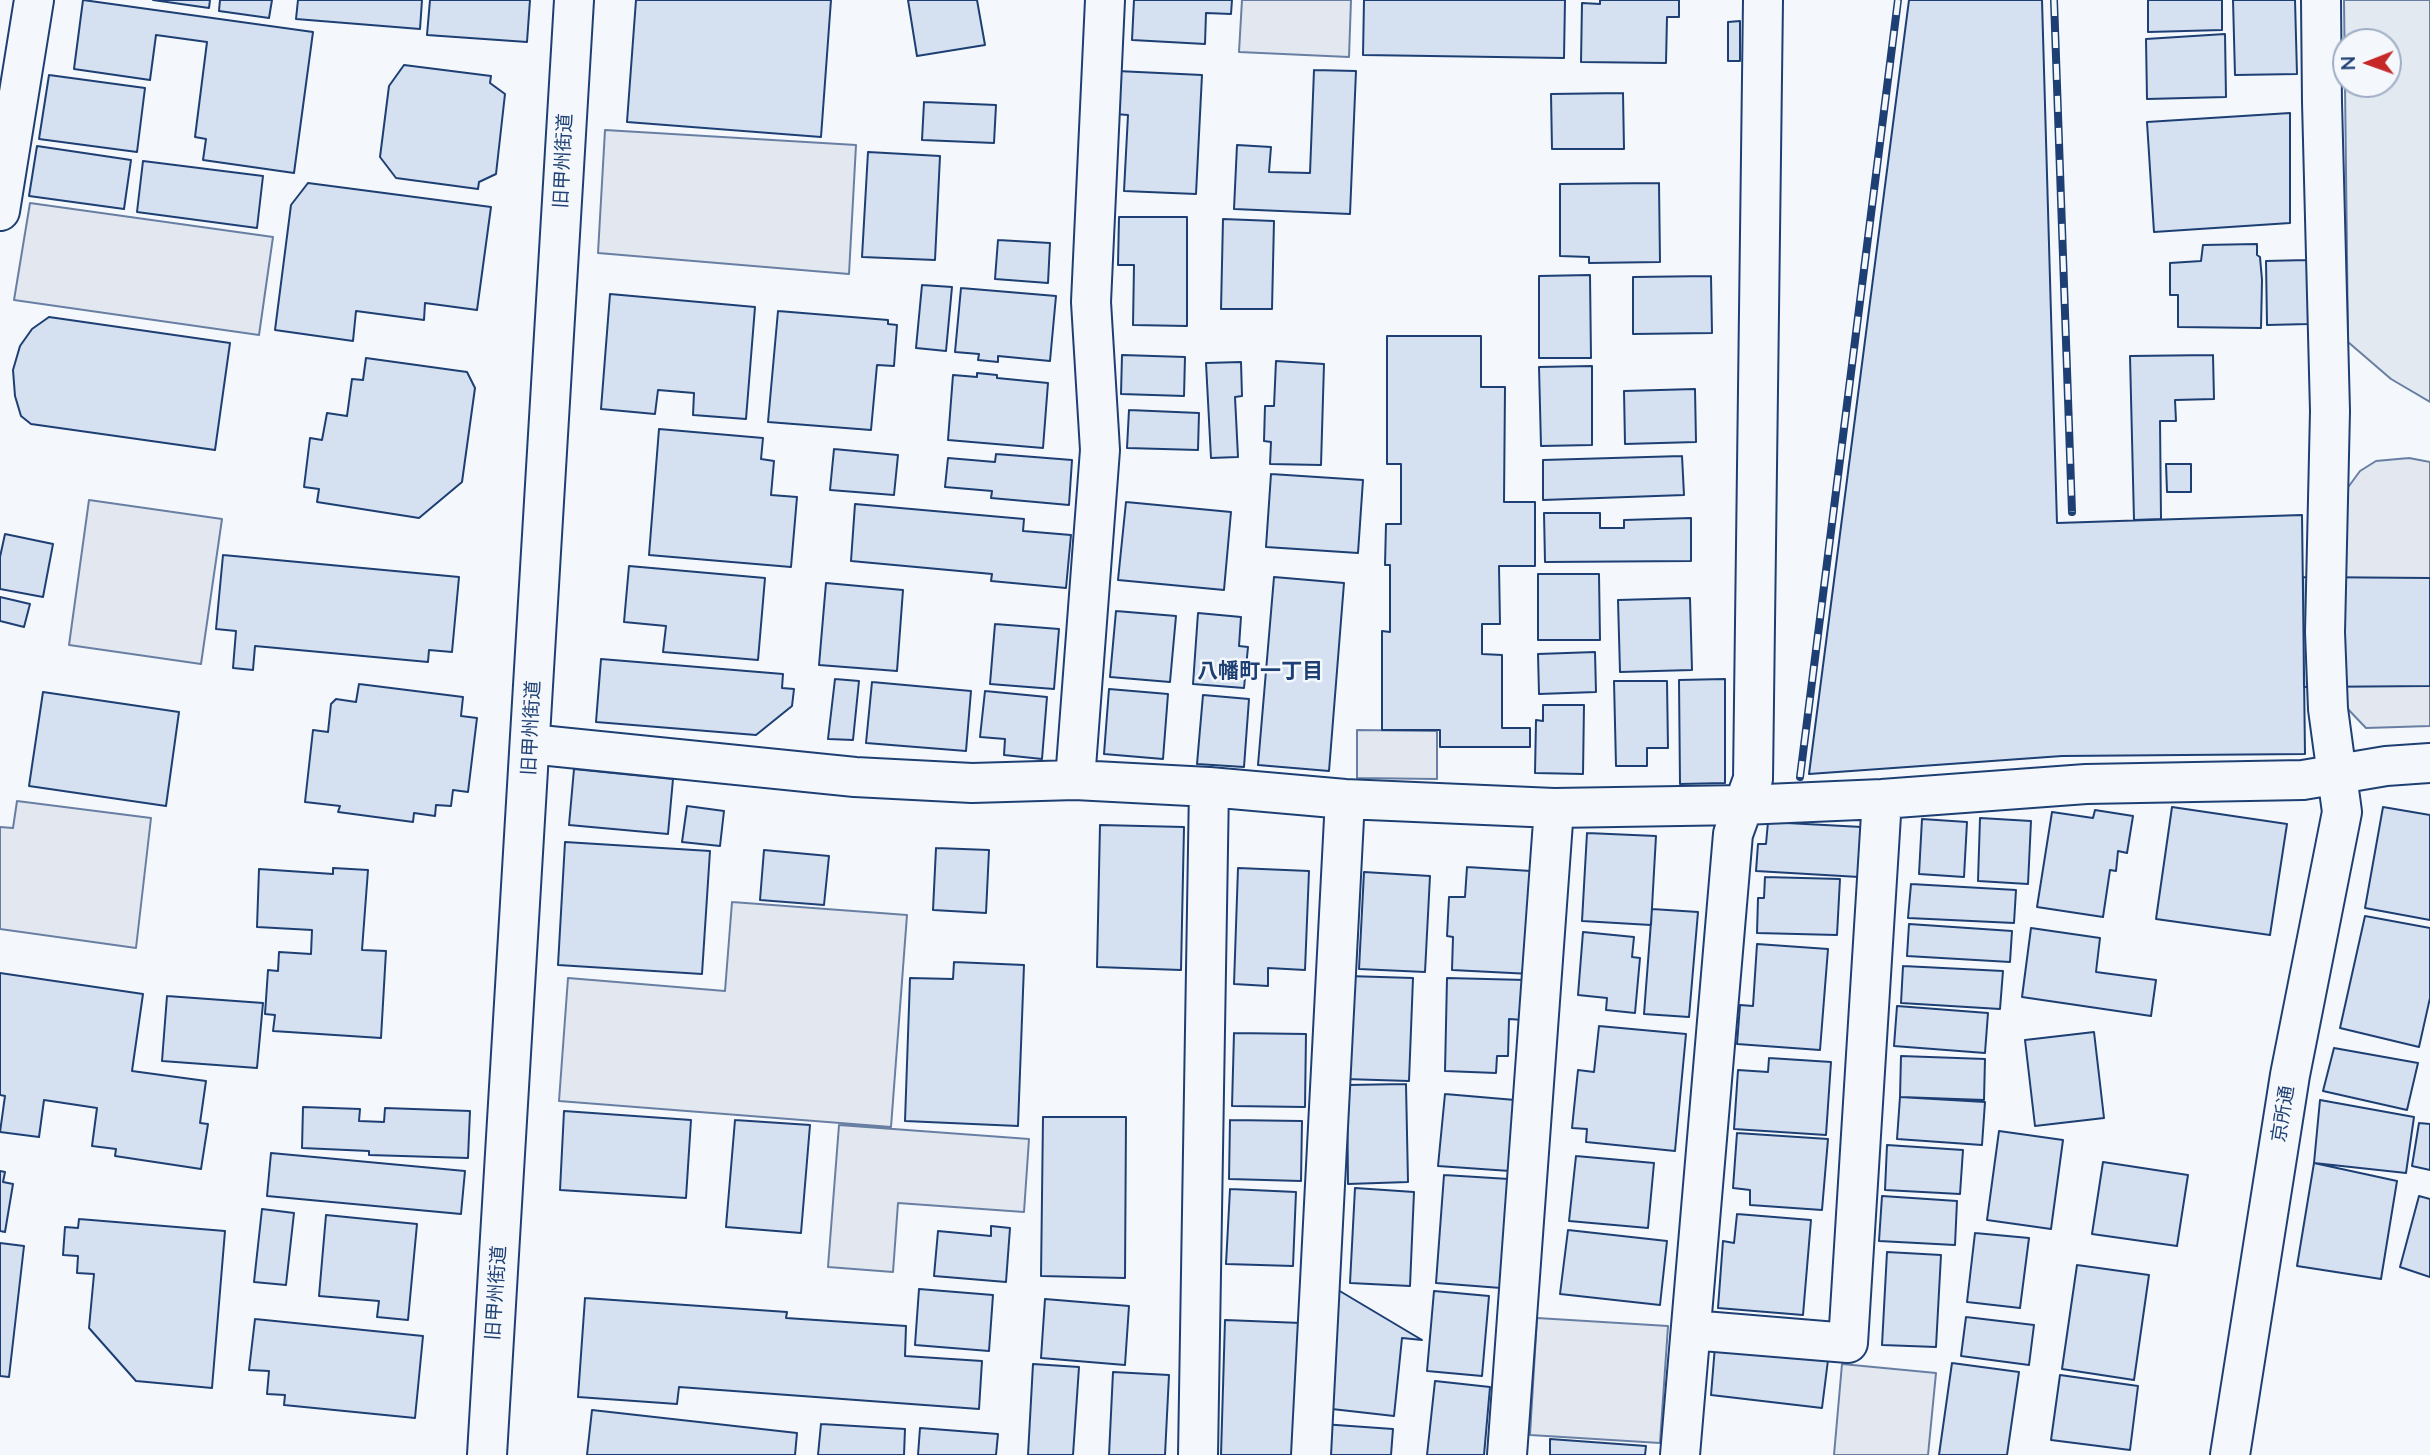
<!DOCTYPE html>
<html>
<head>
<meta charset="utf-8">
<style>
  body { margin:0 }
  #map { position:relative; width:2430px; height:1455px; overflow:hidden; background:#f4f7fb; font-family:Lato,sans-serif }
  canvas { display:block }
  .north { position:absolute; left:2332px; top:28px; width:70px; height:70px; box-sizing:border-box; background:#f4f7fb; border:2px solid #9eadc5; border-radius:50%; rotate:269deg; font-size:19px; font-weight:700; line-height:28px; text-align:center; color:#1d3f73 }
  .north::after { content:''; display:block; margin:auto; width:24px; height:32px; background:#c62828; clip-path:polygon(50% 0,100% 100%,50% 72%,0 100%) }
</style>
</head>
<body>
<div id="map">
<canvas width="2430" height="1455"></canvas>
<div class="north">N</div>
</div>
<script>
const g = document.querySelector('canvas').getContext('2d');
g.lineJoin = 'round';
function fill(path, color) { g.fillStyle = color; g.fill(path, 'evenodd'); }
const toPath = rows => new Path2D(rows.map(r => 'M' + r).join(''));
function strokePath(path, color, width, dash) { g.strokeStyle = color; g.lineWidth = width; g.lineCap = dash ? 'butt' : 'round'; g.setLineDash(dash || []); g.stroke(path); }
function drawText(font, color, halo, rows, align = 'center') {
  g.font = font + ' Lato,"Noto Sans JP",sans-serif'; g.lineWidth = 5; g.setLineDash([]); g.textBaseline = 'middle'; g.strokeStyle = halo; g.fillStyle = color; for (const [text, x, y, turn = 0] of rows) {
    g.save(); g.translate(x, y); g.rotate((+turn || 0) * Math.PI / 180); g.textAlign = isNaN(turn) ? turn : align; if (halo) g.strokeText(text, 0, 0); g.fillText(text, 0, 0); g.restore();
  }
}
const green = toPath([
  [2344,0,2430,0,2430,402,2391,379,2348,342,2344,0],
  [2346,42,2388,42,2388,84,2346,84,2346,42]
]);
const parking = toPath([
  [1242,0,1351,0,1349,57,1239,52,1242,0],
  [605,130,856,145,849,274,598,253,605,130],
  [30,203,273,237,259,335,14,300,30,203],
  [2409,458,2430,462,2430,726,2366,728,2343,704,2344,486,2349,486,2360,471,2376,461,2409,458],
  [89,500,222,519,201,664,69,645,89,500],
  [1357,730,1437,731,1437,779,1357,778,1357,730],
  [17,801,151,818,136,948,0,929,0,827,13,828,17,801],
  [732,902,907,915,891,1127,559,1101,568,978,725,991,732,902],
  [839,1125,1029,1139,1024,1212,898,1203,893,1272,828,1267,839,1125],
  [1537,1318,1668,1326,1660,1443,1530,1435,1537,1318],
  [1842,1364,1936,1373,1928,1455,1834,1455,1842,1364]
]);
const building = toPath([
  [83,0,313,32,294,173,203,160,206,139,195,137,207,42,156,35,150,80,74,69,83,0],
  [153,0,210,0,209,8,153,0],
  [220,0,272,0,269,18,219,11,220,0],
  [298,0,422,0,420,29,296,19,298,0],
  [430,0,530,0,527,42,427,35,430,0],
  [636,0,831,0,821,137,627,122,636,0],
  [908,0,977,0,985,45,917,56,908,0],
  [1134,0,1232,0,1231,14,1206,13,1205,44,1132,40,1134,0],
  [1364,0,1565,0,1564,58,1363,55,1364,0],
  [1600,0,1679,0,1679,17,1667,17,1666,63,1581,62,1582,3,1600,4,1600,0],
  [1909,0,2042,0,2057,523,2302,515,2305,754,2062,756,1809,774,1909,0],
  [2148,0,2222,0,2222,30,2148,32,2148,0],
  [2233,0,2295,0,2297,74,2235,75,2233,0],
  [1740,21,1740,61,1728,61,1728,22,1740,21],
  [2225,34,2226,97,2147,99,2146,39,2225,34],
  [404,65,491,76,490,83,505,94,496,174,479,182,478,189,396,178,380,157,389,86,404,65],
  [1314,70,1356,71,1350,214,1234,209,1237,145,1271,147,1269,172,1310,173,1314,70],
  [1117,71,1202,75,1196,194,1124,191,1128,115,1115,114,1117,71],
  [49,75,145,88,137,152,39,139,49,75],
  [1623,93,1624,149,1552,149,1551,94,1623,93],
  [924,102,996,105,994,143,922,140,924,102],
  [2290,113,2290,223,2154,232,2147,122,2290,113],
  [37,146,131,160,124,209,29,196,37,146],
  [868,152,940,156,935,260,862,257,868,152],
  [143,161,263,176,257,228,137,212,143,161],
  [308,183,491,207,477,310,425,303,424,320,356,311,353,341,275,330,291,205,308,183],
  [1659,183,1660,262,1589,263,1589,257,1560,256,1560,184,1659,183],
  [1119,217,1187,217,1187,326,1133,325,1134,265,1118,265,1119,217],
  [1223,219,1274,221,1272,309,1221,309,1223,219],
  [998,240,1050,243,1048,283,995,279,998,240],
  [2257,244,2257,255,2260,257,2262,280,2261,328,2178,327,2178,295,2170,295,2170,263,2201,261,2203,245,2257,244],
  [2307,260,2309,324,2267,325,2266,261,2307,260],
  [1590,275,1591,358,1539,358,1539,276,1590,275],
  [1711,276,1712,333,1633,334,1633,277,1711,276],
  [922,285,952,287,946,351,916,348,922,285],
  [961,288,1056,296,1050,361,998,356,998,362,978,360,979,354,955,352,961,288],
  [610,294,755,307,746,419,693,415,694,393,658,390,655,414,601,409,610,294],
  [778,311,888,320,888,324,897,325,894,366,877,365,871,430,768,422,778,311],
  [49,317,230,343,215,450,31,424,21,416,15,396,13,370,20,346,32,329,49,317],
  [1387,336,1481,336,1481,387,1505,387,1504,502,1535,502,1535,566,1499,566,1500,624,1482,624,1482,654,1502,655,1502,728,1530,728,1530,747,1440,747,1440,730,1382,730,1382,631,1390,632,1390,565,1385,565,1386,524,1401,524,1401,464,1387,464,1387,336],
  [1122,355,1185,357,1184,396,1121,394,1122,355],
  [2213,355,2214,399,2175,400,2176,421,2160,421,2161,519,2134,520,2130,356,2213,355],
  [366,358,467,372,475,388,462,482,419,518,317,502,319,489,304,487,310,438,322,440,327,413,347,416,352,379,363,380,366,358],
  [1276,361,1324,364,1321,465,1270,464,1271,442,1264,441,1265,406,1274,406,1276,361],
  [1241,362,1242,396,1235,397,1238,457,1211,458,1206,363,1241,362],
  [1592,366,1592,445,1541,446,1539,367,1592,366],
  [977,373,997,375,997,378,1048,383,1043,448,948,440,953,375,977,377,977,373],
  [1695,389,1696,442,1625,444,1624,391,1695,389],
  [1129,410,1199,413,1198,450,1127,448,1129,410],
  [659,429,763,438,761,459,774,461,771,495,797,497,791,567,649,555,659,429],
  [834,449,898,455,894,495,830,490,834,449],
  [996,454,1072,460,1069,505,991,498,992,491,945,487,948,458,995,462,996,454],
  [1682,456,1684,495,1543,500,1543,460,1682,456],
  [2166,464,2191,464,2191,492,2167,492,2166,464],
  [1271,474,1363,480,1358,553,1266,547,1271,474],
  [1126,502,1231,512,1224,590,1118,580,1126,502],
  [855,504,1024,519,1023,531,1071,535,1066,588,991,581,992,574,851,561,855,504],
  [1544,513,1600,513,1600,528,1624,528,1624,520,1691,518,1691,561,1545,562,1544,513],
  [5,534,53,544,43,597,0,589,0,557,5,534],
  [223,555,459,577,452,652,429,650,428,662,255,646,253,670,233,668,236,631,216,629,223,555],
  [629,566,765,578,758,660,663,652,666,626,624,622,629,566],
  [1538,574,1599,574,1600,640,1538,640,1538,574],
  [1274,577,1344,583,1329,771,1258,765,1274,577],
  [2303,577,2430,578,2430,686,2304,687,2303,577],
  [826,583,903,590,897,671,819,665,826,583],
  [0,597,30,604,24,627,0,621,0,597],
  [1690,598,1692,670,1620,672,1618,600,1690,598],
  [1116,611,1176,616,1170,682,1110,677,1116,611],
  [1198,613,1241,617,1239,646,1248,647,1244,688,1193,684,1198,613],
  [995,624,1059,629,1054,689,990,684,995,624],
  [1595,652,1596,692,1539,694,1538,654,1595,652],
  [601,659,783,674,782,688,794,689,792,706,756,735,596,722,601,659],
  [835,679,859,681,853,740,828,739,835,679],
  [1725,679,1725,783,1680,784,1679,680,1725,679],
  [1614,681,1667,681,1668,748,1647,748,1647,766,1616,766,1614,681],
  [872,682,971,691,966,751,866,743,872,682],
  [359,684,463,697,461,716,477,718,468,792,453,790,451,806,436,805,435,816,414,813,413,822,338,812,340,806,305,802,313,730,328,732,331,704,336,699,356,702,359,684],
  [1109,689,1168,694,1163,759,1104,754,1109,689],
  [985,691,1047,697,1042,759,1004,755,1005,739,980,737,985,691],
  [43,692,179,712,166,806,29,786,43,692],
  [1203,695,1249,699,1244,767,1197,764,1203,695],
  [1543,705,1584,705,1583,774,1535,773,1536,720,1543,721,1543,705],
  [574,769,673,779,668,834,569,825,574,769],
  [687,806,724,811,720,846,682,842,687,806],
  [2172,807,2287,824,2270,935,2156,919,2172,807],
  [2383,807,2430,815,2430,920,2365,908,2383,807],
  [2095,810,2133,816,2127,853,2118,851,2116,871,2110,870,2103,917,2037,907,2052,812,2093,818,2095,810],
  [1980,818,2031,821,2028,884,1978,881,1980,818],
  [1922,819,1967,822,1964,877,1919,874,1922,819],
  [1768,822,1862,827,1859,877,1756,871,1758,844,1766,844,1768,822],
  [1100,825,1184,827,1181,970,1097,967,1100,825],
  [1587,833,1656,836,1651,925,1582,921,1587,833],
  [565,842,710,851,702,974,558,965,565,842],
  [936,848,989,850,986,913,933,910,936,848],
  [764,850,829,856,824,905,760,900,764,850],
  [1467,867,1531,871,1531,974,1452,970,1453,937,1447,936,1449,897,1465,897,1467,867],
  [333,868,368,870,362,950,386,951,381,1038,273,1031,275,1015,265,1014,268,970,278,971,279,952,311,954,312,930,257,927,259,869,333,874,333,868],
  [1238,868,1309,871,1305,970,1268,968,1268,986,1234,984,1238,868],
  [1364,872,1430,876,1425,972,1359,969,1364,872],
  [1765,877,1840,879,1837,935,1757,933,1758,898,1764,898,1765,877],
  [1911,884,2016,890,2014,923,1908,918,1911,884],
  [1652,909,1698,912,1689,1017,1644,1014,1652,909],
  [2365,916,2430,928,2430,998,2419,1047,2340,1028,2365,916],
  [1909,924,2012,931,2010,962,1907,956,1909,924],
  [2031,928,2100,938,2096,972,2156,980,2151,1016,2022,997,2031,928],
  [1583,932,1634,937,1632,957,1640,958,1635,1013,1606,1010,1607,998,1578,995,1583,932],
  [1757,944,1828,949,1820,1050,1737,1044,1740,1005,1753,1006,1757,944],
  [954,962,1024,965,1018,1126,905,1121,910,978,953,979,954,962],
  [1903,966,2003,971,2000,1009,1901,1003,1903,966],
  [0,973,143,994,132,1071,206,1081,200,1123,208,1124,201,1169,115,1156,116,1149,92,1146,97,1108,44,1100,39,1137,0,1132,5,1096,0,1095,0,973],
  [1348,976,1413,978,1409,1081,1345,1079,1348,976],
  [1447,978,1526,980,1524,1020,1509,1019,1508,1056,1497,1056,1496,1073,1445,1071,1447,978],
  [167,996,263,1003,257,1068,162,1061,167,996],
  [1897,1006,1988,1013,1985,1053,1894,1046,1897,1006],
  [1599,1026,1686,1034,1675,1151,1586,1142,1587,1129,1572,1128,1578,1070,1594,1072,1599,1026],
  [2094,1032,2104,1118,2035,1126,2025,1040,2094,1032],
  [1234,1033,1306,1034,1305,1107,1232,1106,1234,1033],
  [2334,1048,2418,1063,2407,1110,2323,1091,2334,1048],
  [1901,1056,1985,1059,1984,1100,1900,1097,1901,1056],
  [1769,1058,1831,1062,1826,1135,1734,1129,1738,1070,1768,1072,1769,1058],
  [1406,1084,1408,1182,1348,1184,1347,1085,1406,1084],
  [1445,1094,1515,1100,1510,1171,1438,1166,1445,1094],
  [1900,1097,1985,1102,1982,1145,1897,1139,1900,1097],
  [2320,1100,2414,1117,2406,1173,2314,1163,2320,1100],
  [303,1107,360,1109,359,1121,384,1122,385,1108,470,1111,468,1158,369,1155,369,1151,302,1148,303,1107],
  [564,1111,691,1120,686,1198,560,1190,564,1111],
  [1043,1117,1126,1117,1125,1278,1041,1276,1043,1117],
  [735,1120,810,1125,801,1233,726,1227,735,1120],
  [1230,1120,1302,1121,1301,1181,1229,1179,1230,1120],
  [2419,1123,2430,1124,2430,1170,2412,1166,2419,1123],
  [1999,1131,2063,1140,2051,1229,1987,1220,1999,1131],
  [1737,1133,1828,1139,1822,1210,1750,1205,1750,1190,1733,1188,1737,1133],
  [1887,1145,1963,1150,1960,1194,1885,1190,1887,1145],
  [271,1153,465,1171,461,1214,267,1196,271,1153],
  [1576,1156,1654,1163,1648,1228,1569,1221,1576,1156],
  [2103,1162,2188,1175,2177,1246,2092,1234,2103,1162],
  [2314,1163,2397,1181,2381,1279,2297,1266,2314,1163],
  [0,1171,5,1172,3,1182,13,1184,5,1232,0,1231,0,1171],
  [1444,1175,1509,1179,1501,1288,1436,1283,1444,1175],
  [1355,1188,1414,1192,1410,1286,1350,1283,1355,1188],
  [1230,1189,1296,1192,1293,1266,1226,1264,1230,1189],
  [1882,1196,1957,1201,1955,1245,1879,1241,1882,1196],
  [2419,1196,2430,1199,2430,1277,2400,1267,2419,1196],
  [262,1209,294,1213,286,1285,254,1282,262,1209],
  [1737,1214,1811,1220,1803,1315,1718,1308,1723,1241,1734,1243,1737,1214],
  [326,1215,417,1224,408,1320,377,1317,379,1301,319,1296,326,1215],
  [79,1219,225,1231,212,1388,136,1381,89,1328,94,1274,77,1273,78,1256,63,1255,65,1227,78,1228,79,1219],
  [991,1226,1010,1228,1006,1282,934,1276,938,1231,991,1236,991,1226],
  [1568,1230,1667,1241,1660,1305,1560,1294,1568,1230],
  [1975,1233,2029,1238,2020,1308,1967,1302,1975,1233],
  [0,1243,24,1246,9,1377,0,1376,0,1243],
  [1887,1252,1941,1255,1936,1347,1882,1345,1887,1252],
  [2077,1265,2149,1275,2134,1380,2062,1369,2077,1265],
  [1333,1287,1422,1340,1402,1338,1394,1416,1323,1408,1333,1287],
  [919,1289,993,1295,989,1351,915,1345,919,1289],
  [1434,1291,1489,1296,1482,1376,1427,1371,1434,1291],
  [585,1298,787,1312,786,1318,906,1326,905,1356,982,1361,979,1409,679,1387,677,1404,578,1397,585,1298],
  [1045,1299,1129,1306,1125,1365,1041,1358,1045,1299],
  [1966,1317,2034,1325,2029,1365,1961,1356,1966,1317],
  [255,1319,423,1336,415,1418,284,1405,285,1395,267,1394,269,1371,249,1370,255,1319],
  [1225,1320,1301,1323,1297,1455,1221,1455,1225,1320],
  [1715,1346,1828,1360,1822,1408,1711,1395,1715,1346],
  [1952,1363,2019,1372,2007,1455,1939,1455,1952,1363],
  [1033,1364,1079,1367,1073,1455,1028,1455,1033,1364],
  [1113,1372,1169,1375,1165,1455,1109,1455,1113,1372],
  [2060,1375,2138,1386,2130,1450,2051,1440,2060,1375],
  [1435,1381,1490,1387,1484,1455,1427,1455,1435,1381],
  [592,1410,797,1433,795,1455,587,1455,592,1410],
  [821,1424,905,1429,904,1455,818,1455,821,1424],
  [1322,1424,1393,1429,1391,1455,1320,1455,1322,1424],
  [920,1428,998,1434,996,1455,918,1455,920,1428],
  [1550,1439,1646,1446,1645,1455,1550,1455,1550,1439]
]);
const minor = toPath([
  [0,211,34,0],
  [530,744,855,777,972,783,1075,780,1209,787,1345,799,1554,808,1743,805,1882,799,2086,784,2303,780,2386,766,2430,763],
  [1075,780,1100,450,1091,302,1105,0],
  [1691,1330,1848,1343,1882,799],
  [1198,1455,1209,787],
  [1311,1455,1345,799],
  [1507,1455,1554,808],
  [1680,1455,1733,834,1753,779,1763,0],
  [2230,1455,2290,1075,2342,812,2328,709,2325,632,2330,411,2322,102,2321,0]
]);
const major = toPath([
  [487,1455,574,0]
]);
const rail = toPath([
  [2054,0,2072,512],
  [1800,777,1898,0]
]);
const streetNames = [
  ["旧甲州街道",563,161,-87],
  ["旧甲州街道",531,728,-87],
  ["京所通",2283,1114,-81],
  ["旧甲州街道",496,1293,-86]
];
const neighbourhoodNames = [
  ["八幡町一丁目",1260,671]
];
fill(green, '#e3e9f0');
strokePath(green, '#687fa3', 2);
fill(parking, '#e3e8f0');
strokePath(parking, '#687fa3', 2);
fill(building, '#d5e0f0');
strokePath(building, '#1d3f73', 2);
strokePath(minor, '#1d3f73', 42);
strokePath(major, '#1d3f73', 42);
strokePath(minor, '#f4f7fb', 38);
strokePath(major, '#f4f7fb', 38);
strokePath(rail, '#1d3f73', 8);
strokePath(rail, '#f4f7fb', 5, [16]);
drawText('19px', '#1d3f73', '#f4f7fb', streetNames);
drawText('bold 21px', '#1d3f73', '#f4f7fb', neighbourhoodNames);
</script>
</body>
</html>
